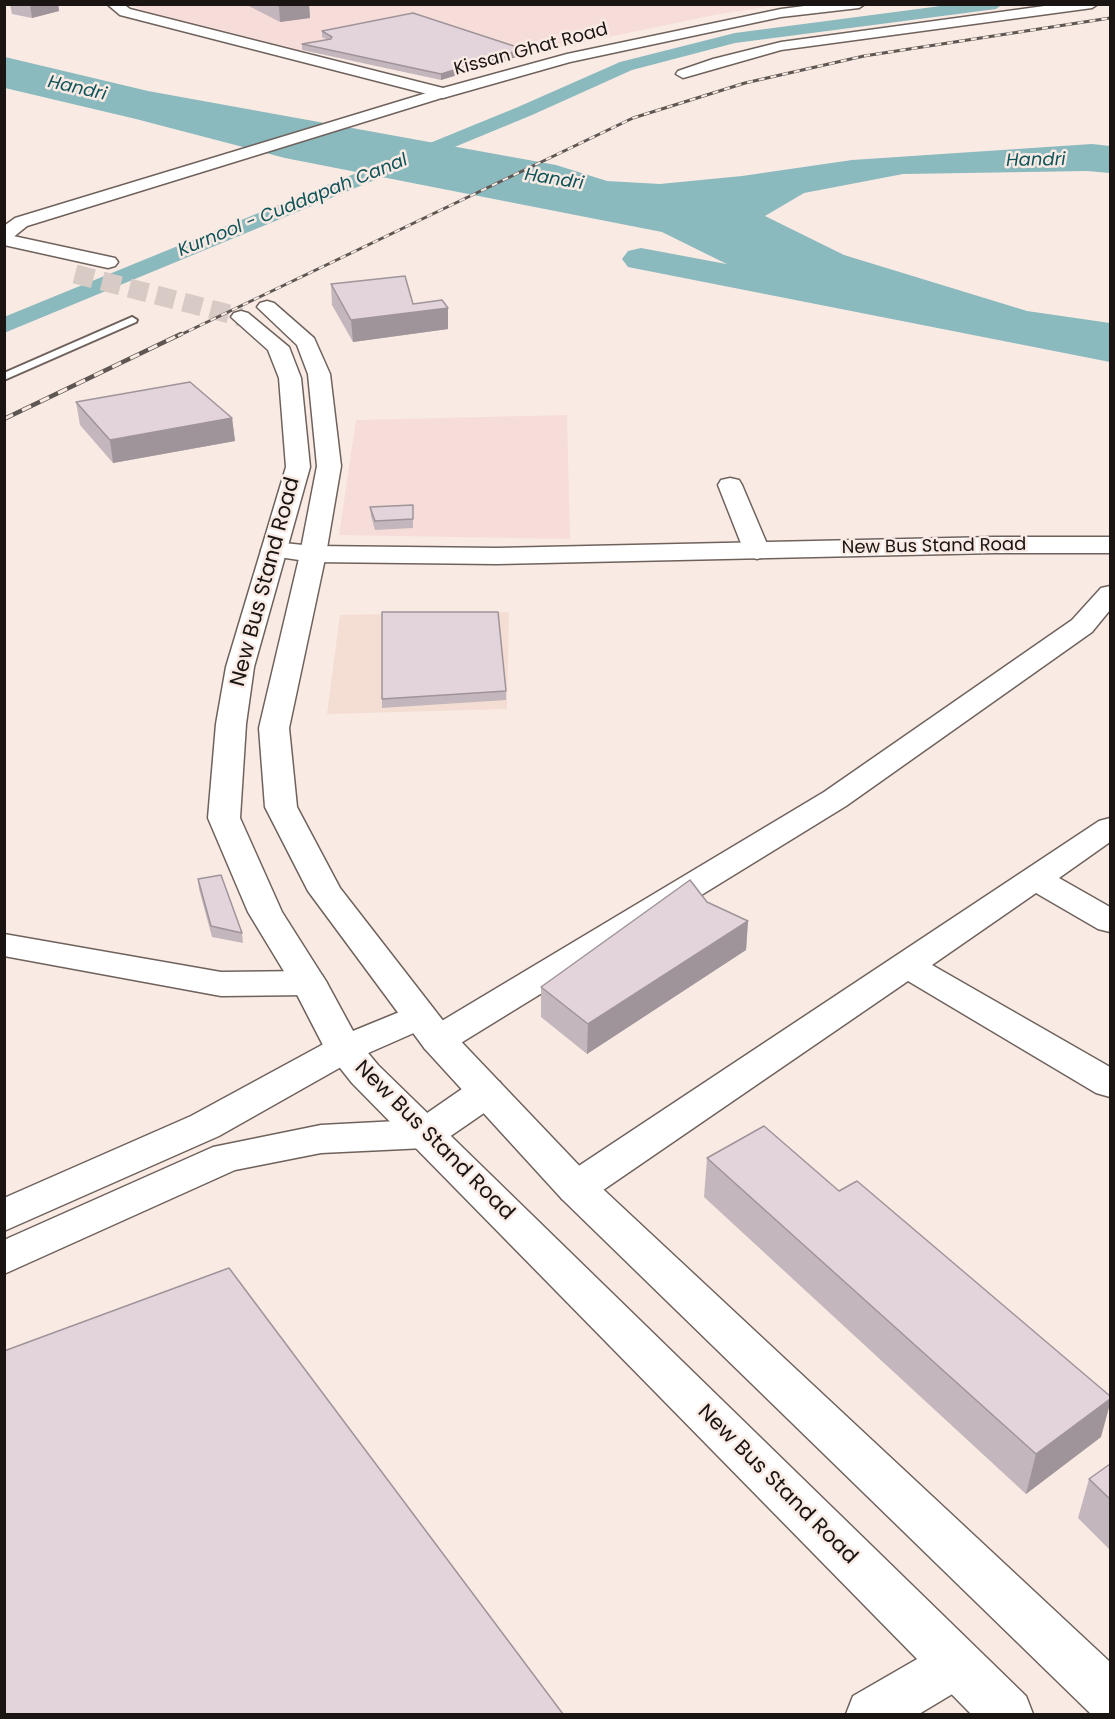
<!DOCTYPE html>
<html>
<head>
<meta charset="utf-8">
<style>
  body { margin:0 }
  #map { position:relative; width:1115px; height:1719px; overflow:hidden; background:#f9eae4; font-family:Poppins,sans-serif }
  canvas { display:block }
  .frame { position:absolute; inset:0; border:6px solid #1a1513; pointer-events:none }
</style>
</head>
<body>
<div id="map">
<canvas width="1115" height="1719"></canvas>
<div class="frame"></div>
</div>
<script>
const g = document.querySelector('canvas').getContext('2d');
g.lineJoin = 'round';
function fill(path, color) { g.fillStyle = color; g.fill(path, 'evenodd'); }
const toPath = rows => new Path2D(rows.map(r => 'M' + r).join(''));
function strokePath(path, color, width, dash) { g.strokeStyle = color; g.lineWidth = width; g.lineCap = dash ? 'butt' : 'round'; g.setLineDash(dash || []); g.stroke(path); }
function drawText(font, color, halo, rows, align = 'center') {
  g.font = font + ' Poppins,sans-serif'; g.lineWidth = 5; g.setLineDash([]); g.textBaseline = 'middle'; g.strokeStyle = halo; g.fillStyle = color; for (const [text, x, y, turn = 0] of rows) {
    g.save(); g.translate(x, y); g.rotate((+turn || 0) * Math.PI / 180); g.textAlign = isNaN(turn) ? turn : align; if (halo) g.strokeText(text, 0, 0); g.fillText(text, 0, 0); g.restore();
  }
}
const built = toPath([
  [509,612,507,709,327,714,340,615]
]);
const education = toPath([
  [133,5,779,5,714,15,523,55,414,18,332,42,331,45,301,50,142,10],
  [567,415,570,539,339,535,356,420]
]);
const water = toPath([
  [5,57,148,91,556,165,607,181,660,184,742,176,852,160,1092,144,1110,146,1110,173,1087,171,903,174,804,193,765,216,844,255,1027,311,1110,323,1110,354,757,279,662,232,285,158,136,119,5,88]
]);
const canal = toPath([
  [956,4,1003,4,996,9,735,43,632,70,532,115,4,333,4,317,518,107,620,62,735,33,956,4]
]);
const river = toPath([
  [641,248,1110,336,1110,362,628,267,622,259,628,251,641,248]
]);
const primaryTunnel = toPath([
  [75,274,241,317]
]);
const service = toPath([
  [132,317,137,320,136,322,4,380,4,373,132,317]
]);
const minor = toPath([
  [107,4,123,4,130,9,443,88,567,54,781,9,820,4,865,4,859,8,781,17,570,62,443,98,120,15,107,4],
  [1059,4,1098,4,1092,8,781,50,683,78,676,74,678,71,713,59,781,42,1059,4],
  [730,478,739,480,742,485,770,551,766,556,757,559,748,556,744,551,718,485,721,480,730,478],
  [1110,586,1110,610,1092,632,846,806,451,1049,438,1053,425,1049,419,1040,425,1031,824,792,1072,620,1101,588,1110,586],
  [1110,818,1110,842,1059,878,1110,907,1110,932,1098,929,1036,893,932,965,1110,1067,1110,1097,1096,1093,908,981,590,1199,576,1203,562,1199,556,1188,562,1177,1099,821,1110,818],
  [4,934,221,972,309,971,322,975,327,983,322,991,309,995,221,996,4,956,4,934],
  [956,1640,974,1647,982,1664,974,1681,919,1714,846,1714,853,1696,938,1647,956,1640]
]);
const tertiary = toPath([
  [443,88,448,90,451,93,448,96,27,226,11,239,4,240,4,226,15,218,443,88],
  [274,542,313,546,322,549,326,554,322,559,313,562,265,555,261,550,265,545,274,542]
]);
const secondary = toPath([
  [995,537,1110,537,1110,553,995,553,497,564,313,562,304,559,300,554,304,549,313,546,497,548,995,537],
  [419,1004,432,1007,437,1016,432,1025,357,1058,219,1136,4,1231,4,1198,191,1116,331,1040,419,1004],
  [486,1079,500,1082,505,1092,500,1102,439,1144,425,1148,321,1153,235,1170,4,1274,4,1240,213,1147,321,1125,417,1120,472,1082,486,1079]
]);
const primary = toPath([
  [4,234,115,258,118,262,115,266,108,268,4,245,4,234],
  [267,301,274,303,314,338,330,374,341,466,326,554,289,728,297,807,340,888,451,1031,590,1177,1110,1662,1110,1714,1091,1714,562,1199,425,1049,308,891,265,807,259,728,300,554,317,466,308,374,297,345,257,307,260,303,267,301],
  [241,311,248,313,289,347,301,378,310,467,254,667,246,724,240,818,282,912,327,983,359,1042,378,1065,1026,1696,1033,1714,971,1714,352,1083,325,1049,291,983,248,912,208,818,216,724,226,667,286,467,279,378,268,350,231,317,234,313,241,311]
]);
const railFar1 = toPath([
  [178,336,633,118,745,83,864,56,1110,18]
]);
const rail = toPath([
  [4,419,181,334]
]);
const wall = toPath([
  [10,4,58,4,59,11,32,18,12,14],
  [245,4,309,4,310,18,280,22],
  [322,31,523,55,441,80,302,50,302,44,328,40,322,37],
  [331,284,413,304,448,308,448,329,353,342,332,305],
  [76,402,232,418,235,441,113,463,80,425],
  [413,505,413,528,375,530,371,516,370,507],
  [506,691,506,700,382,708,382,699],
  [198,879,242,933,243,943,212,937,199,889],
  [707,902,748,921,746,950,587,1054,541,1017,541,987],
  [707,1158,1101,1437,1026,1494,704,1197],
  [1110,1464,1110,1550,1078,1518,1089,1479]
]);
const shadedWall = toPath([
  [30,4,58,4,59,11,32,18],
  [291,4,309,4,310,18,280,22,279,6],
  [523,49,523,55,441,80,441,74],
  [448,308,448,329,353,342,351,320],
  [232,418,235,441,113,463,110,440],
  [748,921,746,950,587,1054,588,1024],
  [1110,1399,1110,1404,1101,1437,1026,1494,1036,1454]
]);
const building = toPath([
  [275,4,291,4,279,6,275,4],
  [413,13,523,49,441,74,302,44,331,39,332,37,322,31,413,13],
  [405,276,413,304,442,300,448,308,351,320,331,284,405,276],
  [190,382,232,418,110,440,76,402,190,382],
  [413,505,413,519,375,521,370,507,413,505],
  [382,612,498,612,506,691,382,699,382,612],
  [221,875,242,933,211,926,198,879,221,875],
  [690,880,707,902,748,921,588,1024,541,987,690,880],
  [764,1126,839,1191,857,1181,1110,1396,1110,1399,1036,1454,707,1158,764,1126],
  [229,1268,563,1714,4,1714,4,1351,229,1268],
  [1110,1464,1110,1499,1089,1479,1110,1464]
]);
const farStreetnames = [
  ["Kissan Ghat Road",531,50,-15],
  ["New Bus Stand Road",934,547,-1]
];
const farWaternames = [
  ["Handri",77,89,13],
  ["Handri",1036,161,-1],
  ["Handri",554,180,9],
  ["Kurnool - Cuddapah Canal",293,206,-22]
];
const streetNames = [
  ["New Bus Stand Road",266,582,-75],
  ["New Bus Stand Road",434,1141,45],
  ["New Bus Stand Road",777,1485,45]
];
fill(built, '#f4ddd3');
fill(education, '#f7ddd9');
fill(water, '#8ab9be');
fill(canal, '#8ab9be');
fill(river, '#8ab9be');
strokePath(primaryTunnel, '#d8cac5', 19, [19, 9]);
strokePath(service, '#6f625d', 4);
strokePath(minor, '#6f625d', 3);
strokePath(tertiary, '#6f625d', 3);
strokePath(secondary, '#6f625d', 3);
strokePath(primary, '#6f625d', 3);
fill(service, '#fff');
fill(minor, '#fff');
fill(tertiary, '#fff');
fill(secondary, '#fff');
fill(primary, '#fff');
strokePath(railFar1, '#5e5653', 3);
strokePath(rail, '#5e5653', 4.5);
strokePath(railFar1, '#f9eae4', 2, [6]);
strokePath(rail, '#f9eae4', 3, [10]);
fill(wall, '#c3b6bc');
fill(shadedWall, '#9f9499');
fill(building, '#e3d4db');
strokePath(building, '#9f9499', 1.5);
drawText('18px', '#1a1513', '#f9eae4', farStreetnames);
drawText('italic 18px', '#0e5359', '#f9eae4', farWaternames);
drawText('21px', '#1a1513', '#f9eae4', streetNames);
</script>
</body>
</html>
